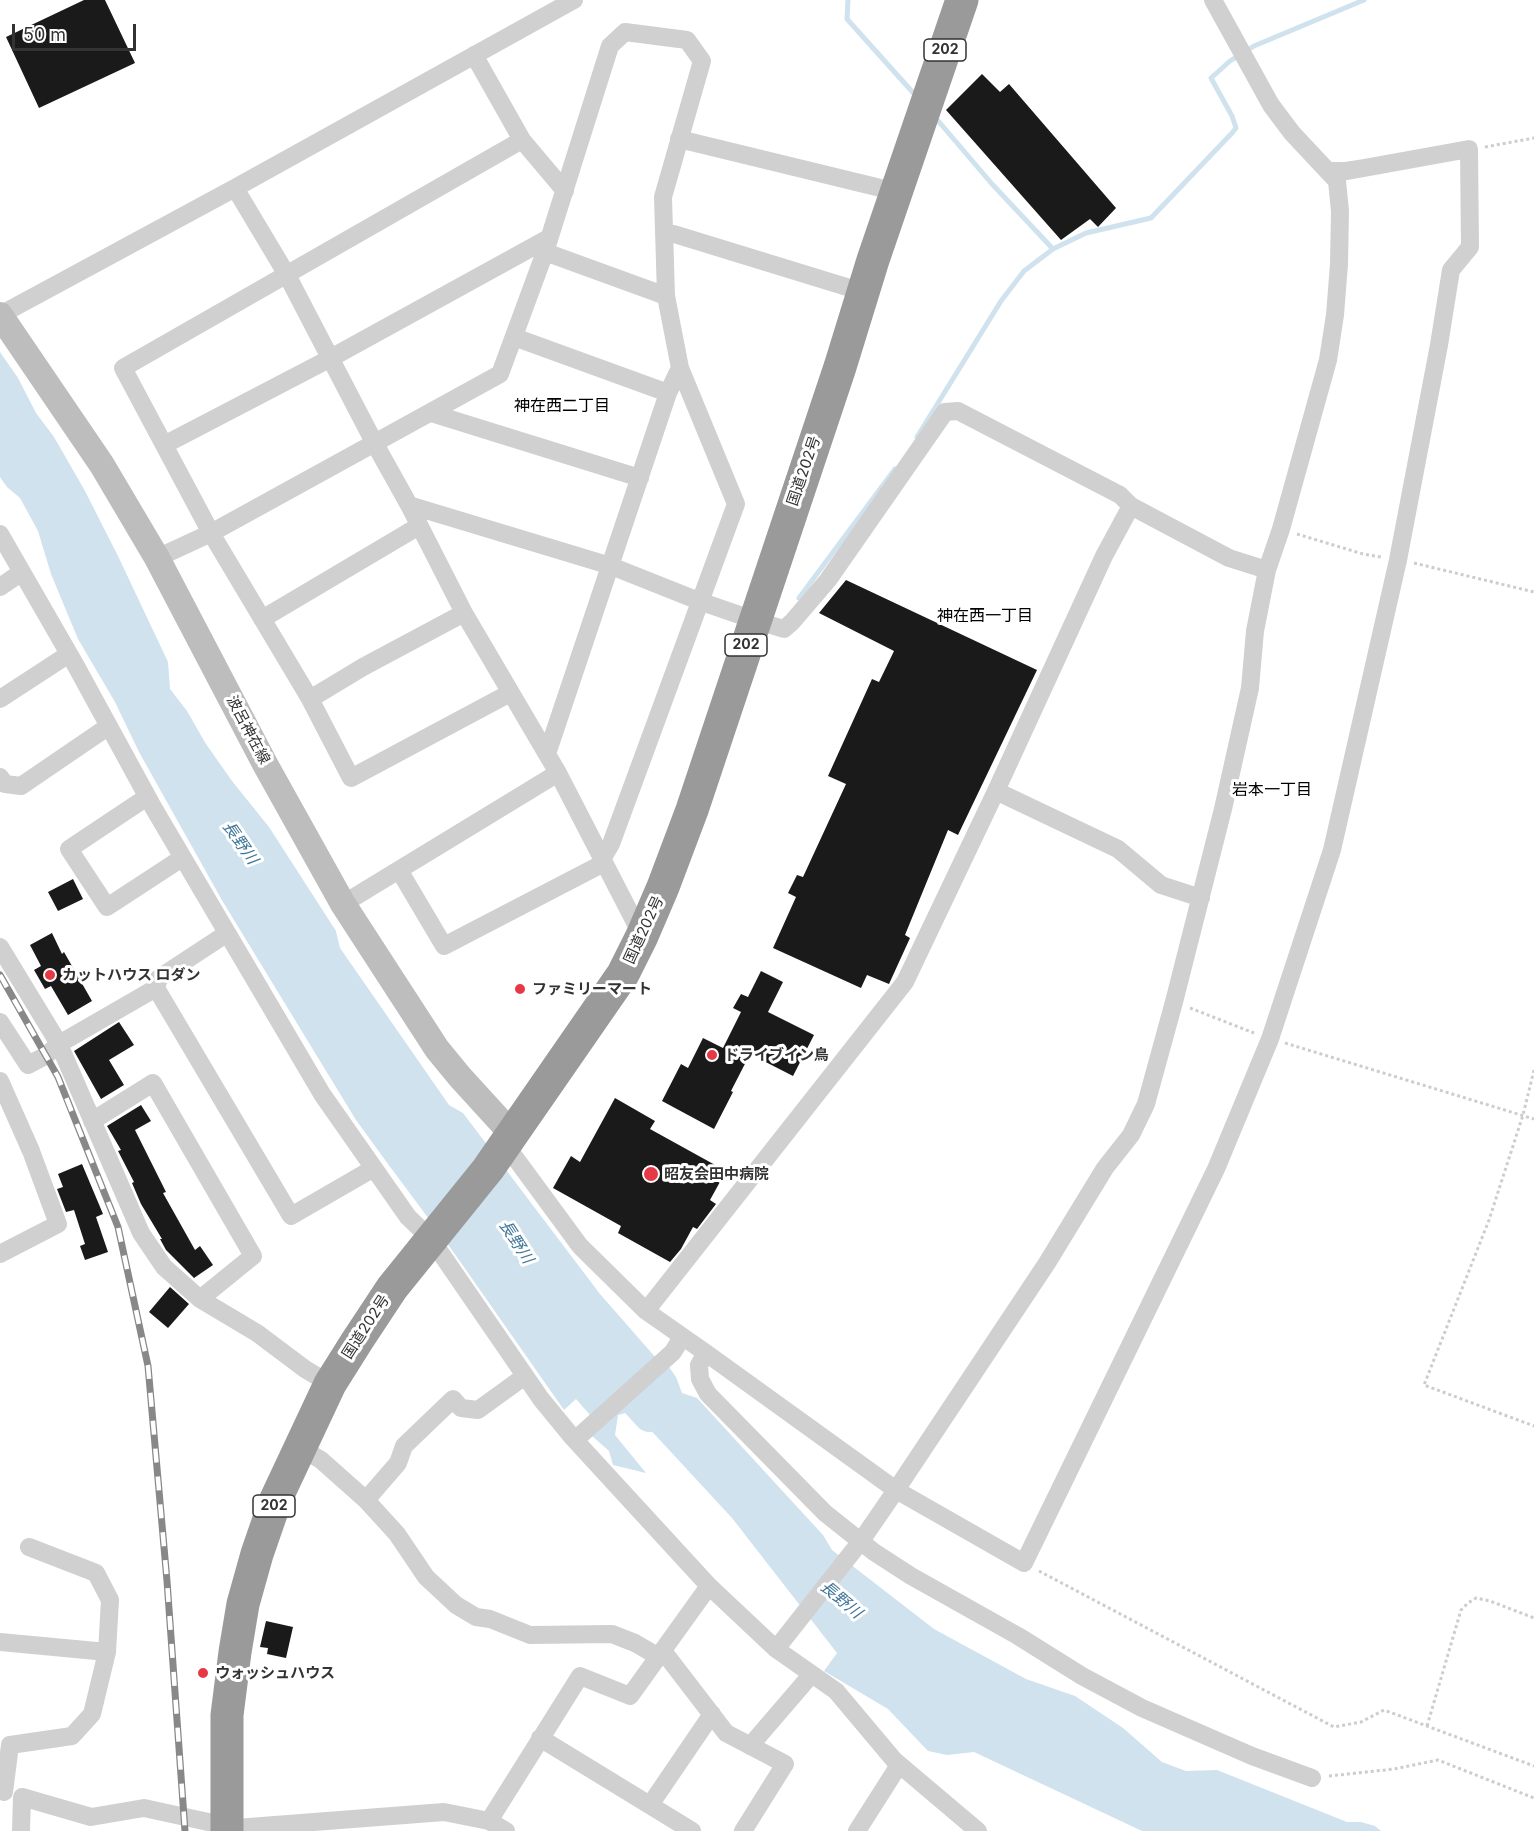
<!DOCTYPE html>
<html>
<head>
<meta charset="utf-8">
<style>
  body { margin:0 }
  #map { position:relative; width:1534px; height:1831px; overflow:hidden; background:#fff; font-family:Inter,sans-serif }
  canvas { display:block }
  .scale { position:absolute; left:12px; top:24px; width:124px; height:27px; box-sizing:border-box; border:3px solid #333; border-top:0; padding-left:8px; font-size:18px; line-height:21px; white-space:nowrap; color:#333; -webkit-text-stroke:4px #fff; paint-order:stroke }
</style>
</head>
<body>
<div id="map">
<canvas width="1534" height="1831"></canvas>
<div class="scale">50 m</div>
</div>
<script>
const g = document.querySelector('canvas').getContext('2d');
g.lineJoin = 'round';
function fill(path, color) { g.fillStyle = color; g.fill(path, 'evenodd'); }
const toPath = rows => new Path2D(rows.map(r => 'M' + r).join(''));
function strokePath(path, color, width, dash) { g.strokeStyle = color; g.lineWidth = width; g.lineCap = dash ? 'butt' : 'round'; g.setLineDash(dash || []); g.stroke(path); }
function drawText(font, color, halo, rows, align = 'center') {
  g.font = font + ' Inter,"Noto Sans JP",sans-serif'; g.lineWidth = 6; g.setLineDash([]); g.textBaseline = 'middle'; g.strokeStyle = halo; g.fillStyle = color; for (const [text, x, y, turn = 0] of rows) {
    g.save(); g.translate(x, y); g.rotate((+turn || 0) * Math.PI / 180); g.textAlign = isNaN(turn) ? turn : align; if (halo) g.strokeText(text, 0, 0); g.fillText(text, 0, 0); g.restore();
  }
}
const water = toPath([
  [0,352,18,378,36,413,54,437,85,491,118,556,168,662,170,689,187,711,206,744,232,781,269,827,336,931,340,948,449,1105,463,1113,600,1294,656,1358,632,1380,617,1363,601,1378,613,1394,590,1415,576,1399,564,1410,452,1250,388,1164,356,1120,223,902,139,752,115,702,78,639,51,574,38,531,20,498,7,487,0,477],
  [669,1367,676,1377,682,1393,697,1398,823,1535,832,1550,934,1629,1026,1679,1075,1696,1123,1728,1162,1762,1186,1771,1217,1770,1347,1822,1361,1822,1375,1826,1381,1831,1142,1831,974,1752,947,1755,928,1751,888,1709,824,1671,837,1653,732,1518,633,1411,618,1415,615,1435,646,1473,613,1465,609,1451,592,1436]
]);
const stream = toPath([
  [848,0,847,19,916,96],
  [934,116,992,184,1053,249],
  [917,437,1001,301,1024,271,1053,249,1086,233,1151,218,1232,133,1236,128,1232,116,1211,78,1230,61,1254,46,1364,0],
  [799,598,895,469]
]);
const river = toPath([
  [580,1341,649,1417]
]);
const building = toPath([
  [84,0,105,0,135,63,39,108,6,37],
  [982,74,1000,92,1009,84,1116,208,1098,227,1090,219,1061,240,946,110],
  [846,580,1037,670,958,835,948,830,905,935,910,938,889,984,867,975,861,988,773,948,796,897,788,893,797,875,803,877,846,784,828,776,872,679,879,682,894,651,819,613],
  [73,879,83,899,58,911,48,892],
  [52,933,62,954,64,952,92,1001,68,1015,51,986,45,989,34,970,41,966,30,945],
  [761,971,783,982,768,1012,814,1035,793,1076,750,1054,731,1091,733,1092,714,1129,662,1101,681,1064,688,1068,703,1038,723,1048,741,1012,733,1008,741,994,748,997],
  [119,1022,134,1045,109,1060,124,1085,101,1099,74,1051],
  [615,1098,655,1121,650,1129,726,1171,710,1200,716,1204,697,1229,693,1227,681,1249,670,1262,618,1233,621,1226,553,1188,571,1156,580,1162],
  [141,1105,151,1121,135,1130,166,1192,163,1193,195,1250,200,1246,213,1265,194,1278,166,1250,160,1239,162,1239,141,1204,132,1183,134,1182,118,1151,121,1150,107,1126],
  [82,1164,103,1214,96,1217,108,1252,85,1260,80,1246,85,1244,74,1210,66,1212,57,1189,63,1187,58,1174],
  [170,1287,189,1304,168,1328,149,1312],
  [266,1621,293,1627,286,1658,267,1654,268,1648,260,1647]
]);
const path = toPath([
  [1485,147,1534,138],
  [1297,534,1363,554,1381,557],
  [1414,563,1534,592],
  [1190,1008,1254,1033],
  [1285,1043,1534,1119],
  [1534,1070,1523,1115,1489,1220,1424,1385,1534,1426],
  [1039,1571,1334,1727,1361,1722,1384,1710,1534,1766],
  [1427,1726,1461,1610,1468,1603,1476,1598,1490,1601,1534,1618],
  [1329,1776,1394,1769,1438,1760,1534,1798]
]);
const street = toPath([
  [474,55,522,140,565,191],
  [679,139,897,192],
  [235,188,287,275,375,444,409,505,611,566,699,601,754,620,784,629,792,622,828,580,945,412,958,411,1120,495,1131,506],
  [664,235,674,234,863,292],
  [545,252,666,296],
  [0,315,235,188,574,0],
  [514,337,668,393],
  [431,413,640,478],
  [164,445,329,359,549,238],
  [409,505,464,613,558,773,642,936],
  [0,534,76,666,153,807,322,1094,408,1217,431,1239,541,1399,573,1438,709,1586,776,1649,836,1691,894,1760,978,1831],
  [157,558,211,533,500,374,545,252,610,46,625,32,687,40,702,61,663,197,666,296,680,368,736,504,611,844,598,866,444,946,399,870],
  [0,587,22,572],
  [262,619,419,526],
  [510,693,351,778,310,699,211,533,123,368,522,140],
  [0,699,69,654],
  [310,699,363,667,464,613],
  [547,754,668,393,680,368],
  [0,777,5,784,21,786,109,726],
  [996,791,1118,849,1161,885,1201,898],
  [147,797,69,849,107,907,182,858],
  [343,904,558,773],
  [0,947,59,1044,141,1233,164,1267,200,1299,257,1333,305,1369,330,1384],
  [156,988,291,1216,374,1168],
  [0,1022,28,1065,45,1056,59,1044,156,988,159,978,226,934],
  [0,1081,31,1151,58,1224,0,1254],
  [92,1121,153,1083,253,1256,200,1299],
  [505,1144,580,1246,646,1311,706,1353,896,1490,1024,1563,1216,1169,1270,1039,1332,850,1398,560,1439,345,1451,270,1470,247,1469,149,1364,168,1346,171,1328,171],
  [646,1311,905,982,996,791,1104,556,1131,506,1229,558,1267,570],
  [706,1353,699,1365,700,1379,708,1394,825,1513,874,1552,911,1576,1018,1636,1082,1676,1142,1708,1252,1756,1312,1778],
  [575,1440,673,1352,682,1337],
  [299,1447,321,1460,366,1500,397,1534,426,1577,456,1605,476,1617,490,1619,530,1635,612,1634,635,1643,659,1657],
  [366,1500,398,1463,404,1446,453,1399,461,1408,478,1410,525,1376],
  [0,1642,107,1652],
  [776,1649,861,1541,896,1490,1047,1263,1105,1168,1131,1135,1146,1104,1174,1002,1223,809,1250,688,1255,631,1267,570,1281,529,1328,360,1335,315,1339,264,1340,211,1337,181,1292,133,1271,105,1213,0],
  [663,1651,726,1733,785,1764,743,1831],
  [540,1738,692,1831],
  [750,1746,811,1675],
  [4,1792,10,1745,72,1736,92,1714,107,1652,110,1600,96,1573,29,1547],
  [650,1805,712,1714],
  [489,1821,580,1676,630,1696,709,1586],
  [21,1831,22,1797,91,1817,144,1808,236,1828,444,1812,489,1821,506,1831],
  [857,1831,899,1765]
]);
const secondary = toPath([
  [0,315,102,465,157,558,265,764,343,904,437,1049,460,1077,512,1134]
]);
const highway = toPath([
  [227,1831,227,1715,235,1652,243,1604,257,1554,276,1499,330,1384,357,1341,392,1288,488,1169,623,974,642,936,663,887,692,810,840,367,873,260,962,0]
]);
const rail = toPath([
  [0,975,58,1077,118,1227,148,1366,167,1581,185,1831]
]);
const markers = [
  [50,975,6,"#e63946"],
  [520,989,6,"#e63946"],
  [712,1055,6,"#e63946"],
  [651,1174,8,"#e63946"],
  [203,1673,6,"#e63946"]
];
const shields = [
  [945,50,42],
  [746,645,42],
  [274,1506,42]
];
const shieldNames = [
  ["202",945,50],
  ["202",746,645],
  ["202",274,1506]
];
const streetNames = [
  ["国道202号",804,471,-71],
  ["波呂神在線",248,730,62],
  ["国道202号",644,930,-65],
  ["国道202号",366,1327,-57]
];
const poiNames = [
  ["カットハウス ロダン",62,975],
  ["ファミリーマート",532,989],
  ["ドライブイン鳥",724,1055],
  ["昭友会田中病院",664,1174],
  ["ウォッシュハウス",215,1673]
];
const neighbourhoodNames = [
  ["神在西二丁目",562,406],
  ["神在西一丁目",985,616],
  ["岩本一丁目",1272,790]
];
const waterNames = [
  ["長野川",240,843,55],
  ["長野川",516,1242,57],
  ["長野川",841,1600,40]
];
fill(water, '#cfe2ee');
strokePath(stream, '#cfe2ee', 5);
strokePath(river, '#cfe2ee', 30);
fill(building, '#1a1a1a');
strokePath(path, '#cdcdcd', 3, [3, 3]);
strokePath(street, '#d0d0d0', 18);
strokePath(secondary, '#bdbdbd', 26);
strokePath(highway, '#9a9a9a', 33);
strokePath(rail, '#888', 7);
strokePath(rail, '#fff', 4.5, [14]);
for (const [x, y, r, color] of markers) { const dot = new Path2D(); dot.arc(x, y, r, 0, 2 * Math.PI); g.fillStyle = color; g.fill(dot); strokePath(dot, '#fff', 2); }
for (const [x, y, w] of shields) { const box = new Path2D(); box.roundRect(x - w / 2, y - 11, w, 22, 4.5); g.fillStyle = '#fff'; g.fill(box); strokePath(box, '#333', 1.5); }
drawText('bold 14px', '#333', null, shieldNames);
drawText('15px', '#333', '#fff', streetNames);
drawText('bold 15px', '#333', '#fff', poiNames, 'left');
drawText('16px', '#000', '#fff', neighbourhoodNames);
drawText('italic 16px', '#3f7597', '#fff', waterNames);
</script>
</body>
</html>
